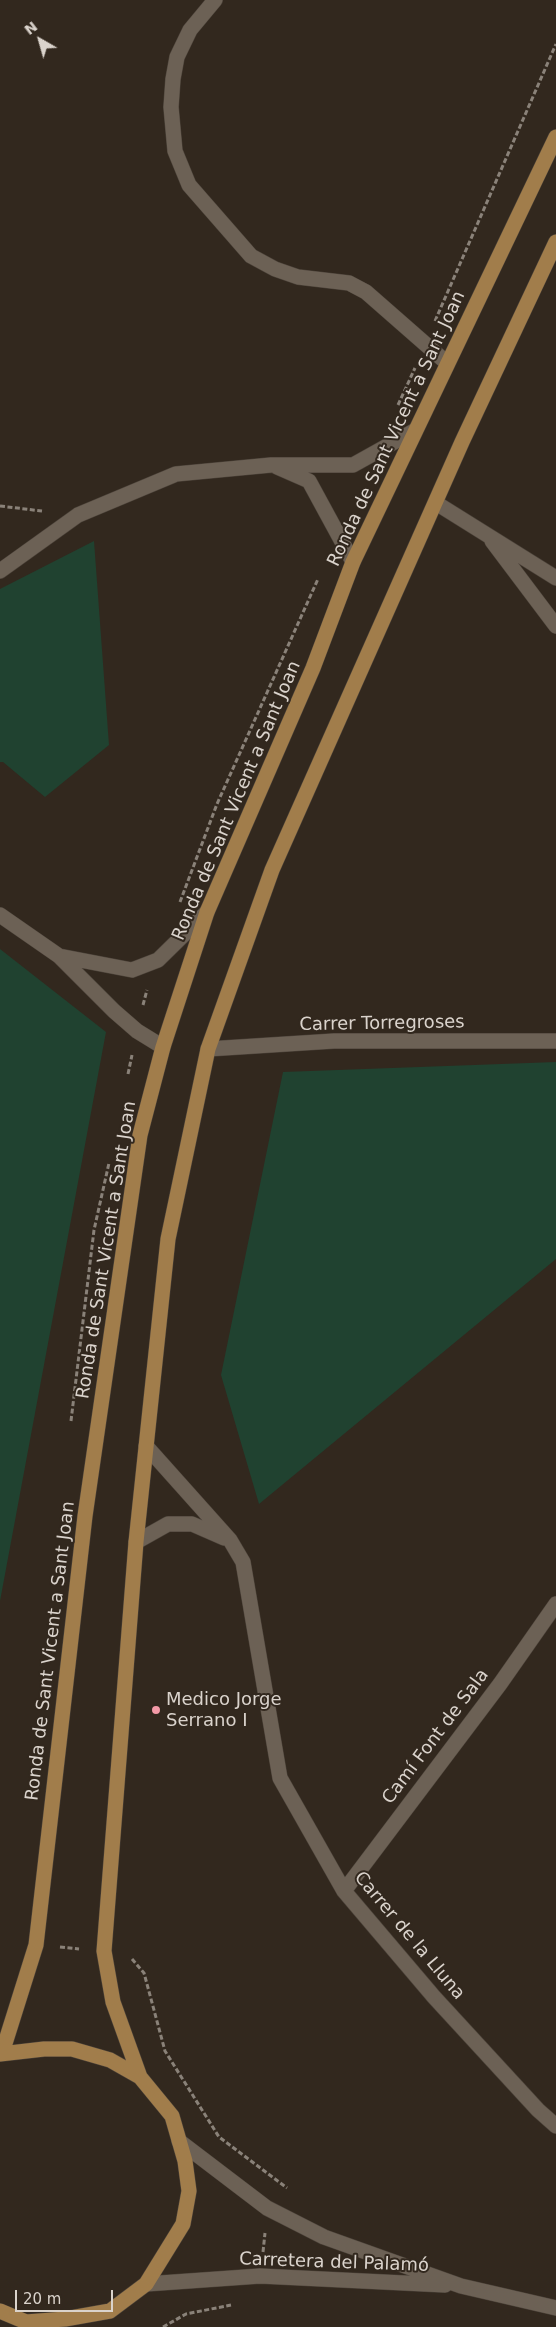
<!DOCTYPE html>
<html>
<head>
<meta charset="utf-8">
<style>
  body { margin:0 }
  #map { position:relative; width:556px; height:2327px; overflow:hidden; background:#32281e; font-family:"DejaVu Sans",sans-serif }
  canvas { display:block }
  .north { position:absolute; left:15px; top:15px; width:50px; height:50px; -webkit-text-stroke:4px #32281e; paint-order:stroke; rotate:322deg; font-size:14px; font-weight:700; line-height:20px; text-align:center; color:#dad3cc }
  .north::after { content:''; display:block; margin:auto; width:18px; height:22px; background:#dad3cc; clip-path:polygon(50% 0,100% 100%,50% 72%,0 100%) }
  .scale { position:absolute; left:15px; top:2290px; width:98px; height:22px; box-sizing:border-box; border:2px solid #dad3cc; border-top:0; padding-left:6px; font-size:15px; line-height:18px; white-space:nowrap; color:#dad3cc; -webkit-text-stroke:4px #32281e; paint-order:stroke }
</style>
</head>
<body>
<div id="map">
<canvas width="556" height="2327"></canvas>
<div class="north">N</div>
<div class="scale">20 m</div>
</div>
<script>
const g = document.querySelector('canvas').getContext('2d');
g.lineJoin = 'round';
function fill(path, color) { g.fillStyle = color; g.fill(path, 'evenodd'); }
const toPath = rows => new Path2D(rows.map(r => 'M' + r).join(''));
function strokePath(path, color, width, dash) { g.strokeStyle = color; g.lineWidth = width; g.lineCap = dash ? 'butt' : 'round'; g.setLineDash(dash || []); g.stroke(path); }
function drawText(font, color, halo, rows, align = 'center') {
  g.font = font + ' "DejaVu Sans",sans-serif'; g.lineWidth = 4; g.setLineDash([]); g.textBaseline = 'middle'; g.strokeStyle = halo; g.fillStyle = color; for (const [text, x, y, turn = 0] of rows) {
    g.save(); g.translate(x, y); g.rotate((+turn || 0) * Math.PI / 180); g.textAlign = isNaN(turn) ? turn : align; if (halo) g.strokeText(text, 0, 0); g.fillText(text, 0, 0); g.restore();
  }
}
const green = toPath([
  [94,541,109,745,45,797,3,762,0,762,0,589],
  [0,949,106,1032,0,1601],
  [556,1062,556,1259,259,1504,221,1375,283,1072]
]);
const path = toPath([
  [435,321,556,44],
  [398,405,415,368],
  [0,506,42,511],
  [180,902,217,804,318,579],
  [143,1005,147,990],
  [128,1074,132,1055],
  [71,1421,94,1230,109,1163],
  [60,1947,79,1949],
  [132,1959,144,1973,165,2051,219,2137,287,2188],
  [263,2252,265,2233],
  [163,2327,186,2314,231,2305]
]);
const minor = toPath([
  [215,0,190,30,177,57,173,79,171,107,175,151,189,185,251,256,275,269,298,277,349,283,366,292,447,363],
  [277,467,309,481,353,562],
  [436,503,556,578],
  [492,541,556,626],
  [0,571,78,515,176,474,271,465,353,465,414,431],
  [0,915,59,956,114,1011,137,1031,163,1047],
  [59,956,132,970,158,960,207,912],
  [208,1049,334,1041,556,1041],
  [146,1446,230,1540,243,1562,280,1778,344,1891,434,1997,538,2110,556,2126],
  [136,1542,168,1524,192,1524,224,1538],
  [344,1891,500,1684,556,1604],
  [179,2141,267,2208,324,2237,461,2286,556,2308],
  [146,2284,260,2276,445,2285]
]);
const major = toPath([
  [2,2053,36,1945,85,1516,140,1135,163,1047,207,912,313,668,353,562,556,137],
  [0,2054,44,2049,72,2049,110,2060,140,2077,172,2116,185,2161,189,2191,183,2224,146,2284,110,2311,65,2319,26,2322,0,2311],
  [140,2077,113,2002,104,1951,136,1542,168,1239,208,1049,272,870,462,442,556,242]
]);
const markers = [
  [156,1710,5,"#f39aa7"]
];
const streetNames = [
  ["Ronda de Sant Vicent a Sant Joan",397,429,-65],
  ["Ronda de Sant Vicent a Sant Joan",237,801,-67],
  ["Carrer Torregroses",382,1024,-1],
  ["Ronda de Sant Vicent a Sant Joan",107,1250,-81],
  ["Ronda de Sant Vicent a Sant Joan",51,1651,-83],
  ["Camí Font de Sala",436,1737,-53],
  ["Carrer de la Lluna",409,1936,50],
  ["Carretera del Palamó",334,2263,2]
];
const poiNames = [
  ["Medico Jorge",166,1700],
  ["Serrano I",166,1721]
];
fill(green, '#204230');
strokePath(minor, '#4c433a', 16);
strokePath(major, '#4c433a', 16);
strokePath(path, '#8a8279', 3, [5, 2.5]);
strokePath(minor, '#6c6155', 15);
strokePath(major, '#a17d4b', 15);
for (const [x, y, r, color] of markers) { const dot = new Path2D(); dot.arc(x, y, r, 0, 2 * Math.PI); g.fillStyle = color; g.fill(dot); strokePath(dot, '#32281e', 2); }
drawText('18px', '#dad3cc', '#32281e', streetNames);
drawText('18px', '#dad3cc', '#32281e', poiNames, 'left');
</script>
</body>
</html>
